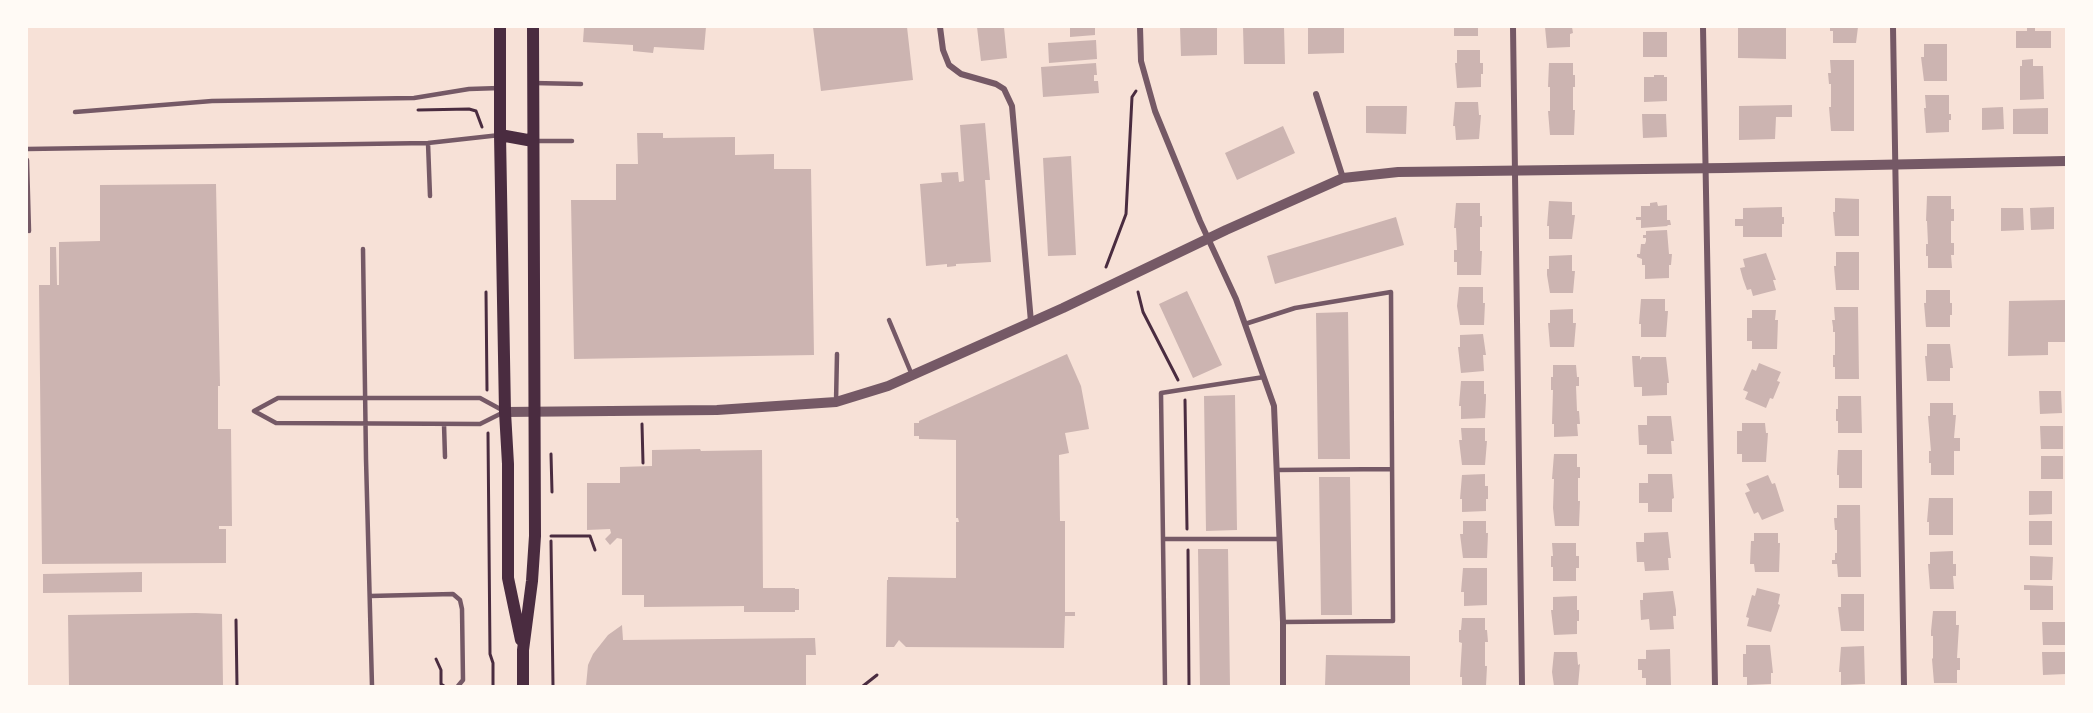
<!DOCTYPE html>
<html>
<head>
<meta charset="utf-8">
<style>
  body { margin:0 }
  #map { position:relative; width:2093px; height:713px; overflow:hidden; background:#f7e1d7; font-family:Commissioner,sans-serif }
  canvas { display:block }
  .frame { position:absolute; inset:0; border:28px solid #fffaf5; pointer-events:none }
</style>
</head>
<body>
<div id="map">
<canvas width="2093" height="713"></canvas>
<div class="frame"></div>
</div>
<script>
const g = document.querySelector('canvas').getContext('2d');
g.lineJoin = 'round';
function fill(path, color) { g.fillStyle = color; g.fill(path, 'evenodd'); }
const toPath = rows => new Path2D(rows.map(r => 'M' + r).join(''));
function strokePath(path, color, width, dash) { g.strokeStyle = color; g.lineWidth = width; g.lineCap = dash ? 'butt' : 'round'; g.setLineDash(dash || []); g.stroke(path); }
const building = toPath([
  [584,27,706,27,704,50,654,47,653,53,633,51,633,45,583,42],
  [813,27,907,27,913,80,821,91],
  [977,27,1004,27,1007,58,981,61],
  [1070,27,1095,27,1095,35,1070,37],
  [1180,27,1217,27,1217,55,1181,56],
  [1243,27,1284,27,1285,64,1244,64],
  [1308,27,1344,27,1344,53,1308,54],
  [1454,27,1478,27,1478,36,1454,36],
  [1545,27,1572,27,1573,33,1570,34,1570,47,1547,48],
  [1738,27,1786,27,1786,59,1738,58],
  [1830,27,1858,27,1856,43,1833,43,1833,31,1830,31],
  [2027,27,2035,27,2035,31,2051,31,2051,48,2016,48,2016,31,2027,31],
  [1643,32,1667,32,1667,57,1643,57],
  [1096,40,1097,59,1049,63,1048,43],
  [1924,44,1947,44,1947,81,1924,81,1921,57,1924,57],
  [1457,50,1480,50,1480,63,1483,63,1483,74,1481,74,1481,87,1457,88,1455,63,1457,63],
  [2033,59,2033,66,2043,66,2044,99,2020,100,2020,66,2022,66,2022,60],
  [1830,60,1854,60,1854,131,1831,131,1829,107,1831,107,1831,84,1829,84,1828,73,1831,73],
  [1096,63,1097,75,1094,75,1094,81,1098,81,1099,93,1043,97,1041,67],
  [1549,63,1573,63,1573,75,1575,75,1575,87,1573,87,1573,110,1575,110,1574,135,1550,135,1548,111,1550,111,1550,87,1548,87],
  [1654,75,1664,75,1664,77,1667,77,1667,101,1644,102,1644,77,1654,77],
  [1925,95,1949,95,1949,114,1951,114,1951,120,1949,120,1949,132,1926,133,1924,108,1926,108],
  [1455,102,1478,102,1479,115,1481,115,1479,139,1456,140,1455,126,1453,126],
  [1792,105,1792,117,1776,117,1775,139,1739,140,1739,106],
  [1366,106,1407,106,1406,134,1366,133],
  [2003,107,2004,129,1982,130,1982,108],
  [2048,108,2048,134,2013,134,2013,109],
  [1642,114,1666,114,1667,137,1643,138],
  [985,123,990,180,985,180,991,262,956,264,956,266,947,267,947,264,926,266,920,184,942,182,941,173,958,172,959,182,964,181,960,125],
  [1283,126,1295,153,1237,180,1225,153],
  [637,133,663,133,663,138,735,137,735,155,774,154,774,169,811,169,814,355,574,359,571,200,616,200,616,164,638,164],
  [1071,156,1076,255,1048,256,1043,158],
  [216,184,220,386,218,386,218,429,231,429,232,526,219,526,219,529,226,529,226,563,42,564,39,285,50,285,50,247,56,247,57,285,59,285,59,242,100,241,100,185],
  [1927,196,1951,196,1951,209,1954,209,1954,221,1951,221,1951,243,1954,243,1954,255,1951,255,1952,268,1928,268,1928,256,1926,256,1926,244,1928,244,1927,221,1926,221],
  [1835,198,1859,199,1859,236,1835,236,1833,212,1835,212],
  [1549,201,1572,202,1572,215,1575,215,1572,239,1549,239,1549,226,1547,226],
  [1657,202,1658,206,1667,205,1667,220,1670,220,1671,225,1667,225,1668,226,1641,228,1641,220,1636,220,1636,217,1641,217,1641,206,1650,206,1650,203],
  [1456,203,1480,203,1480,216,1482,216,1482,227,1480,227,1480,251,1482,251,1481,275,1457,275,1457,262,1454,262,1454,250,1457,250,1456,228,1454,228],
  [1782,207,1782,217,1784,217,1784,224,1782,224,1782,237,1743,237,1743,226,1735,226,1735,219,1743,219,1743,208],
  [2054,207,2054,229,2031,230,2030,208],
  [2001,208,2023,208,2024,230,2001,231],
  [1396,217,1404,245,1275,284,1267,256],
  [1667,230,1669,254,1672,254,1671,265,1669,265,1669,278,1645,279,1645,265,1642,265,1642,259,1637,257,1637,254,1640,254,1641,244,1645,244,1646,241,1646,238,1643,238,1643,235,1646,235,1646,231],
  [1836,252,1859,252,1859,290,1836,290,1834,266,1836,266],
  [1766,253,1776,280,1773,280,1776,290,1753,296,1751,289,1747,290,1743,279,1740,268,1745,267,1743,259],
  [1572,255,1572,271,1575,271,1573,293,1550,293,1547,275,1547,269,1549,269,1549,256],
  [1459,287,1483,287,1483,303,1485,303,1484,325,1460,325,1457,306],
  [1926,290,1950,290,1950,303,1952,303,1952,315,1950,315,1950,327,1926,327,1924,303,1926,303],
  [1187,291,1222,365,1193,378,1159,304],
  [1641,299,1665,299,1665,311,1668,311,1666,337,1641,337,1641,324,1639,324],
  [2066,300,2066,342,2048,342,2048,355,2008,356,2009,301],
  [1834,307,1858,307,1859,379,1835,379,1835,367,1833,367,1833,355,1835,355,1835,332,1833,332,1833,327,1832,320,1835,320],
  [1573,309,1573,323,1576,323,1574,347,1550,347,1548,323,1550,323,1550,310],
  [1752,310,1776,310,1775,320,1778,320,1777,349,1752,349,1752,341,1747,341,1747,318,1752,318],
  [1348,312,1350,459,1318,459,1316,313],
  [1483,334,1486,355,1483,355,1484,371,1461,373,1458,347,1460,347,1460,335],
  [1927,344,1950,344,1953,368,1950,368,1950,381,1927,381,1925,356,1927,356],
  [1067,354,1081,386,1089,429,1065,433,1069,453,1059,455,1060,521,1065,521,1065,612,1075,612,1075,616,1065,616,1064,648,906,647,899,640,894,647,886,647,887,580,888,580,888,577,956,578,956,522,959,522,958,518,956,518,956,440,919,439,919,436,914,436,914,423,919,423,919,421],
  [1632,356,1640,356,1640,360,1642,357,1666,357,1669,383,1667,383,1667,395,1642,396,1642,387,1634,387],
  [1759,363,1781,372,1777,381,1780,382,1773,399,1770,398,1766,408,1745,399,1748,392,1743,390,1752,369,1756,371],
  [1553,365,1576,365,1577,377,1579,377,1579,386,1576,386,1577,411,1579,411,1580,424,1577,424,1578,436,1554,437,1554,424,1552,424,1553,390,1551,390,1551,377,1553,377],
  [1461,381,1484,381,1484,394,1486,394,1486,399,1485,418,1461,419,1461,406,1459,406],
  [2039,391,2061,391,2062,413,2040,414],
  [1235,395,1237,530,1206,531,1204,396],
  [1838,396,1861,396,1862,433,1838,433,1838,421,1836,421,1836,409,1838,409],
  [1930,403,1953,403,1953,415,1956,415,1954,438,1960,438,1960,451,1954,451,1954,475,1931,475,1931,463,1929,463,1929,451,1931,451,1928,416,1930,416],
  [1647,416,1671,416,1674,441,1671,441,1672,454,1647,454,1647,445,1639,445,1638,425,1647,425],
  [1742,423,1765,423,1766,433,1768,433,1766,462,1742,462,1742,454,1737,454,1737,431,1742,431],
  [2040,426,2063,426,2063,449,2041,449],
  [1461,428,1485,428,1485,441,1487,441,1485,465,1462,465,1459,440,1462,440],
  [700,449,701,451,762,450,763,588,795,588,795,589,799,589,799,610,795,610,795,612,744,612,744,606,644,607,644,595,622,595,622,539,617,538,610,545,605,539,611,533,610,529,587,530,587,483,620,483,620,467,652,466,652,450],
  [1838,450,1862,450,1862,488,1839,488,1839,475,1837,475,1837,470],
  [1554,454,1577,454,1577,467,1580,467,1580,478,1578,478,1578,501,1580,501,1579,526,1555,526,1553,508,1554,479,1552,479],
  [2041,456,2063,456,2063,479,2041,479],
  [1485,474,1485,486,1488,486,1488,499,1486,499,1486,511,1462,512,1462,499,1460,499,1462,475],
  [1648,474,1672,474,1674,498,1672,499,1672,512,1648,512,1648,503,1639,503,1639,483,1648,483],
  [1768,475,1772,484,1775,483,1784,511,1762,520,1758,512,1754,514,1745,493,1750,491,1746,484],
  [1319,477,1350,477,1352,615,1321,615],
  [2029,491,2052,491,2052,514,2029,515],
  [1929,498,1953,498,1953,535,1929,535,1929,522,1927,522],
  [1837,505,1860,505,1861,577,1838,577,1837,564,1832,564,1832,560,1835,560,1835,553,1837,553,1837,530,1835,530,1834,518,1837,518],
  [1463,521,1486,521,1486,533,1488,533,1487,558,1463,558,1460,534,1463,534],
  [2029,521,2052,521,2052,545,2029,545],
  [1668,532,1671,558,1668,558,1669,570,1645,571,1644,562,1637,562,1636,542,1644,542,1644,533],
  [1754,533,1778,533,1778,543,1780,543,1779,572,1755,572,1754,564,1750,564,1751,541,1754,541],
  [1552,543,1576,543,1576,556,1579,556,1579,568,1576,568,1576,581,1553,581,1553,567,1551,567,1551,556,1553,556],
  [1198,549,1228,549,1230,686,1200,686],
  [1953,551,1953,564,1956,564,1956,576,1953,576,1954,589,1930,589,1928,564,1930,564,1930,552],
  [2030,556,2053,557,2052,580,2030,580],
  [1463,568,1487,568,1487,605,1464,606,1464,592,1461,592],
  [142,572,142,592,43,593,43,574],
  [2024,585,2053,586,2053,610,2030,610,2030,590,2024,590],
  [1757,588,1780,594,1778,604,1780,605,1771,632,1747,626,1749,618,1746,617,1752,595,1755,596],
  [1673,591,1676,610,1676,616,1673,616,1674,629,1650,630,1649,619,1641,620,1640,600,1643,600,1643,593],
  [1841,594,1864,594,1864,631,1841,631,1838,607,1841,607],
  [1577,596,1577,610,1579,610,1579,621,1577,621,1577,634,1554,635,1551,610,1553,610,1553,597],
  [1933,611,1956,611,1956,625,1959,625,1957,658,1960,658,1960,670,1957,670,1957,683,1934,683,1932,659,1933,658,1933,636,1931,636,1931,631],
  [196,613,222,614,223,686,69,686,68,615],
  [1462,618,1485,618,1485,630,1487,630,1488,642,1485,642,1485,666,1487,666,1486,686,1462,686,1462,677,1460,677,1462,643,1459,642,1459,630,1461,630],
  [2042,622,2065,622,2065,645,2043,645],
  [622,625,623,640,815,638,816,655,806,655,806,686,586,686,588,665,593,654,608,635],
  [1746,645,1770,645,1773,673,1771,673,1771,684,1747,685,1747,677,1743,677,1743,654,1746,654],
  [1864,646,1865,684,1841,685,1841,672,1839,672,1841,647],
  [1670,649,1671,686,1646,686,1646,678,1642,678,1642,670,1638,670,1638,659,1646,659,1646,650],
  [1554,652,1577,652,1578,665,1580,664,1578,686,1554,686,1552,672],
  [2042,652,2065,652,2066,674,2043,675],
  [1326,655,1410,656,1410,686,1325,686]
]);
const path = toPath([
  [418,110,469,109,476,111,482,127],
  [1106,267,1126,214,1132,97,1136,91],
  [486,292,487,390],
  [1138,292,1143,312,1178,380],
  [1185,400,1187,529],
  [642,424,643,463],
  [488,433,490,654,493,663,493,686],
  [551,454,552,492],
  [551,536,590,536,595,550],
  [551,541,553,686],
  [1188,550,1189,686],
  [236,620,237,686],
  [436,659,441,670,441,684,444,686],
  [863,686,877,675]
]);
const service = toPath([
  [533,83,581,84],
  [75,112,212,101,414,98,469,89,500,88],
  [535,141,572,141],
  [428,143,430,196],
  [27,149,428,143,500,135],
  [27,160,29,231],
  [363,249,366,459,372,686],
  [889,320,912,375],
  [1245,324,1295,308,1391,292,1393,621,1283,622],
  [836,402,837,354],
  [254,411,278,398,480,398,502,410],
  [254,411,276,423,480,424,502,413],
  [444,424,445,457],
  [1277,470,1392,469],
  [1163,539,1279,539],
  [370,596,453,594,460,600,462,609,463,680,458,686],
  [1165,686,1161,393,1264,377]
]);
const minor = toPath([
  [940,27,943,50,949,65,961,74,996,84,1004,89,1012,106,1031,322],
  [1140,27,1141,61,1155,111,1200,221,1236,299,1274,406,1283,622,1283,686],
  [1513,27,1522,686],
  [1703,27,1715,686],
  [1893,27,1904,686],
  [1316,94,1343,178]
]);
const tertiary = toPath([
  [505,412,717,410,836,402,888,386,1063,308,1226,230,1343,178,1398,172,1726,168,2066,161]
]);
const secondary = toPath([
  [500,27,500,135,505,412,508,464,508,578,521,640],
  [500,135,533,141],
  [523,686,523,650,532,581,535,536,533,27]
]);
fill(building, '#ccb4b1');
strokePath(path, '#4a2c40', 3);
strokePath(service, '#755966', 4.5);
strokePath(minor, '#755966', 6);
strokePath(tertiary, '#755966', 10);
strokePath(secondary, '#4a2c40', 12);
</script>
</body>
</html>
